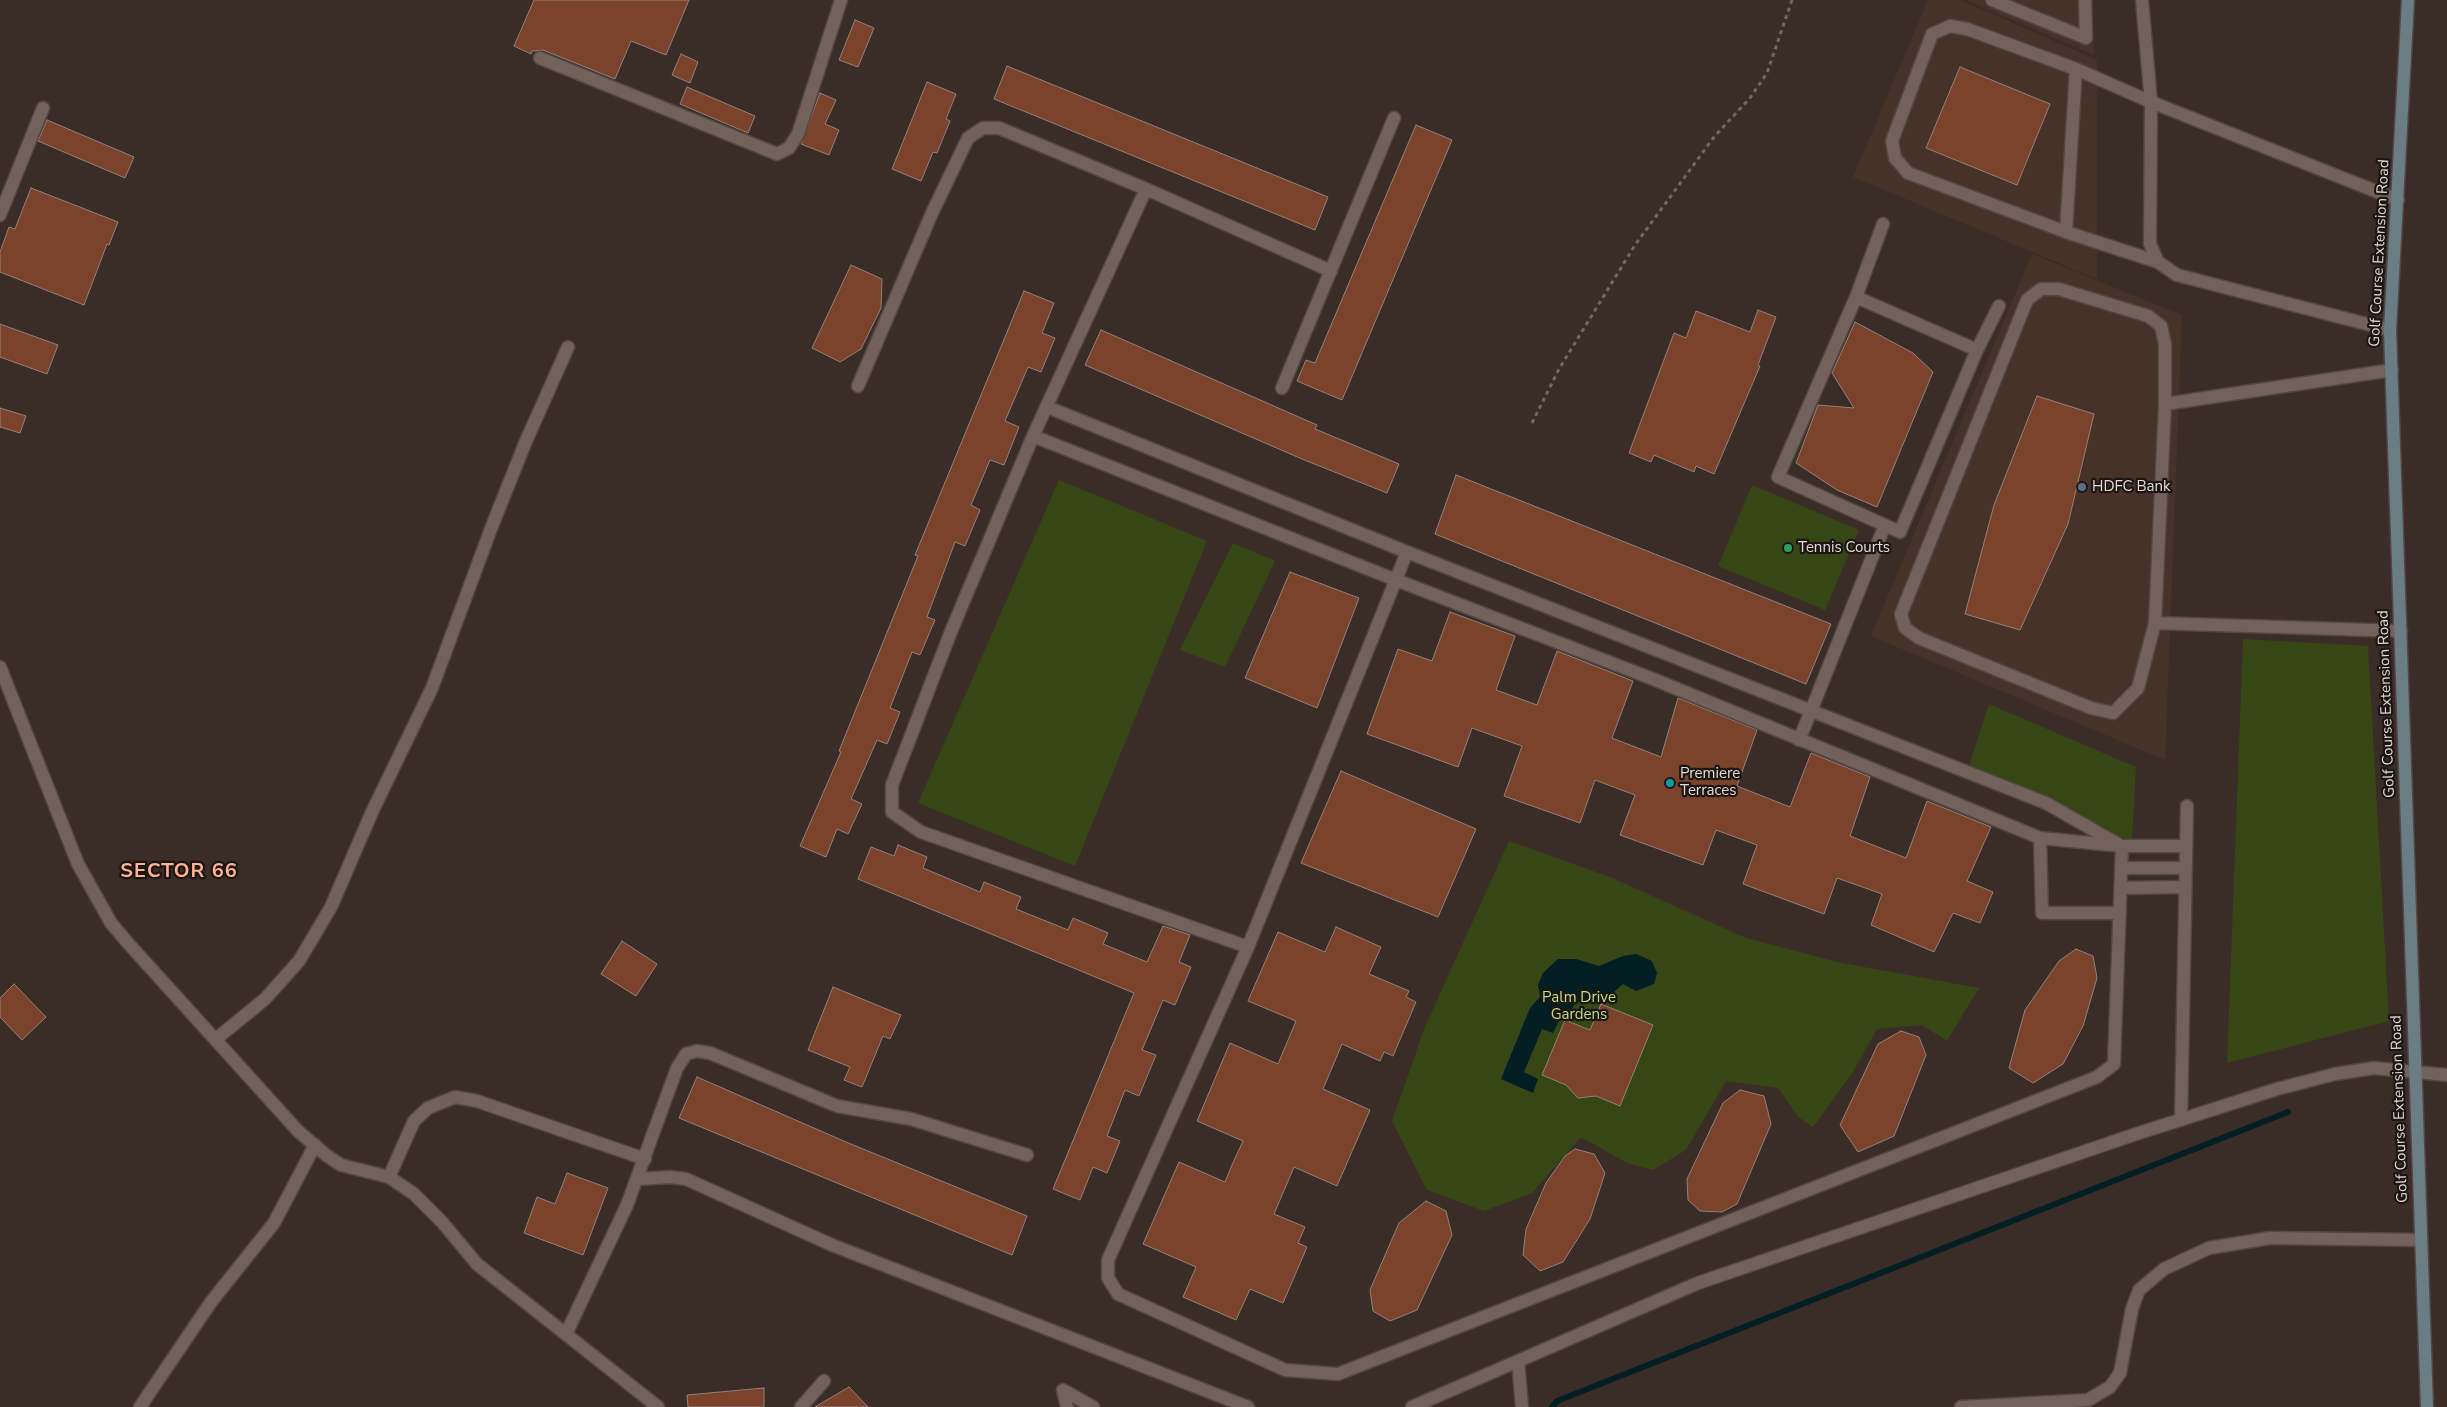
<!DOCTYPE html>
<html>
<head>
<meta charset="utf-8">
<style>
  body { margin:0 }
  canvas { display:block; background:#3a2c26 }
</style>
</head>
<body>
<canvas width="2447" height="1407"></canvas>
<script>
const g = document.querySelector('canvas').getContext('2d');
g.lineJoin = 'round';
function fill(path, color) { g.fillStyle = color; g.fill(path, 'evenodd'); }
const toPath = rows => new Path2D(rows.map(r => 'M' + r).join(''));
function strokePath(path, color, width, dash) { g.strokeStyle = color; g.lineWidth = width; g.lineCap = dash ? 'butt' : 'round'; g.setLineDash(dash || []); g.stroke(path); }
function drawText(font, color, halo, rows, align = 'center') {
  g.font = font + ' "Nunito Sans",sans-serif'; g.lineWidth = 4.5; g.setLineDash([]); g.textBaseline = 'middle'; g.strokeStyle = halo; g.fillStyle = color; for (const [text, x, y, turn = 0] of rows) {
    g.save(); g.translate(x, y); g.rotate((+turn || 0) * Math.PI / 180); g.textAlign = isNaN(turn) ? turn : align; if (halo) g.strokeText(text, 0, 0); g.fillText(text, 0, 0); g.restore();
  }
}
const built = toPath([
  [1928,0,1960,0,2097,60,2097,279,1853,177],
  [1966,0,2093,0,2094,55],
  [2032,254,2182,315,2165,760,1871,636]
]);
const green = toPath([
  [1059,480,1207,541,1075,866,918,803],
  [1752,485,1859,530,1825,610,1718,566],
  [1233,543,1275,561,1225,667,1180,650],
  [2243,639,2368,646,2389,1021,2227,1063],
  [1989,704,2136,767,2132,841,1966,775],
  [1509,841,1610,877,1746,938,1842,963,1979,988,1947,1041,1922,1025,1877,1029,1853,1072,1813,1127,1798,1117,1778,1088,1726,1081,1686,1150,1653,1170,1627,1163,1581,1137,1532,1193,1484,1211,1427,1190,1392,1121,1425,1027]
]);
const water = toPath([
  [1636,954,1652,961,1657,973,1654,984,1636,991,1623,984,1606,999,1592,1003,1583,1000,1574,1005,1569,1016,1561,1017,1553,1033,1542,1029,1524,1072,1538,1079,1533,1093,1501,1079,1530,1008,1540,997,1538,985,1543,973,1558,959,1576,959,1599,966,1623,956]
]);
const stream = toPath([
  [1552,1407,1557,1401,2288,1112]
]);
const building = toPath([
  [534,0,689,0,666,55,631,41,615,79,543,50,532,51,531,54,514,46,534,0],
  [855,20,874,28,858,67,839,60,855,20],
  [681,54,698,62,690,83,672,75,681,54],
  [1007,66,1328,197,1315,230,994,99,1007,66],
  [1960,67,2050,104,2017,185,1926,148,1960,67],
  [927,82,956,94,946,119,950,121,937,153,933,152,921,181,892,169,927,82],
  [687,87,755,116,748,133,680,104,687,87],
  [820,93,836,100,825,124,839,130,829,155,801,144,820,93],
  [47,120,134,157,125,178,38,141,47,120],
  [1416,125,1452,140,1342,400,1297,381,1306,360,1315,363,1416,125],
  [31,188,118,222,109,245,107,244,84,305,0,272,0,252,9,227,15,229,31,188],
  [851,265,882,279,881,308,861,349,840,362,812,348,851,265],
  [1024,291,1054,303,1042,333,1055,338,1041,372,1028,367,1005,421,1019,427,1004,465,990,460,971,505,980,510,965,546,955,542,927,617,935,620,920,655,912,652,890,708,900,712,887,744,877,740,851,799,862,804,848,834,837,829,826,857,800,846,841,752,839,751,918,556,915,555,1024,291],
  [1758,310,1776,317,1758,365,1760,366,1714,474,1696,466,1694,472,1654,455,1651,462,1629,453,1674,333,1686,338,1696,311,1750,332,1758,310],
  [1855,322,1913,353,1933,372,1877,507,1837,490,1796,463,1818,405,1854,408,1832,373,1855,322],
  [0,324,58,345,47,374,0,357,0,324],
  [1101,330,1317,425,1315,429,1399,464,1387,493,1302,459,1085,365,1101,330],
  [2037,396,2094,414,2068,524,2020,630,1965,614,1994,505,2037,396],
  [0,408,26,416,20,433,0,427,0,408],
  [1456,475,1831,624,1806,684,1435,534,1456,475],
  [1290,572,1359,598,1317,708,1245,678,1290,572],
  [1450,612,1515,636,1496,690,1537,705,1557,651,1633,681,1612,738,1661,757,1678,698,1757,730,1737,786,1790,807,1811,753,1870,777,1850,836,1906,858,1927,801,1991,827,1967,881,1993,892,1980,923,1953,913,1934,952,1871,925,1882,894,1837,878,1824,914,1743,884,1757,845,1716,830,1703,865,1620,835,1635,795,1595,780,1580,823,1504,796,1522,746,1472,728,1458,767,1367,734,1398,649,1432,661,1450,612],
  [1341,771,1476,829,1438,917,1301,863,1341,771],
  [898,845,927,857,923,868,980,892,984,882,1021,897,1016,909,1068,930,1073,918,1108,933,1103,944,1147,962,1163,926,1190,935,1179,962,1191,967,1175,1005,1163,1000,1142,1050,1156,1055,1139,1096,1125,1090,1107,1136,1120,1141,1107,1173,1093,1167,1080,1200,1053,1189,1134,993,858,879,871,847,894,856,898,845],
  [1336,927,1381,947,1369,974,1409,991,1406,997,1416,1002,1393,1056,1384,1052,1380,1061,1342,1044,1323,1089,1370,1110,1337,1186,1294,1167,1274,1214,1305,1227,1298,1243,1307,1247,1283,1303,1250,1289,1236,1320,1183,1297,1196,1267,1143,1244,1179,1162,1225,1182,1232,1165,1243,1141,1197,1121,1230,1043,1278,1064,1296,1021,1248,1001,1278,932,1325,952,1336,927],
  [622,941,657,964,636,996,601,974,622,941],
  [2076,949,2093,956,2097,978,2083,1026,2063,1064,2033,1083,2009,1068,2025,1010,2059,961,2076,949],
  [14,984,46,1017,22,1040,0,1017,0,998,14,984],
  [833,987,901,1015,890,1039,883,1036,862,1087,844,1080,850,1067,808,1050,833,987],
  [1601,1004,1653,1025,1620,1106,1596,1096,1578,1098,1566,1085,1542,1075,1565,1020,1590,1030,1601,1004],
  [1901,1031,1919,1037,1926,1055,1894,1136,1858,1152,1840,1125,1878,1044,1901,1031],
  [697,1077,846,1142,1027,1216,1012,1255,679,1118,697,1077],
  [1740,1090,1764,1096,1771,1124,1737,1204,1722,1212,1700,1211,1688,1200,1687,1179,1723,1103,1740,1090],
  [1575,1149,1594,1154,1605,1173,1590,1219,1563,1262,1540,1271,1523,1255,1526,1229,1546,1183,1565,1156,1575,1149],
  [567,1173,608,1188,583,1255,524,1233,537,1197,555,1204,567,1173],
  [1426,1201,1446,1211,1452,1235,1417,1310,1390,1321,1373,1311,1370,1290,1399,1223,1426,1201],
  [849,1387,868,1407,815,1407,849,1387],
  [764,1388,764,1407,688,1407,687,1395,764,1388]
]);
const path = toPath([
  [1532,423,1559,369,1635,245,1714,137,1750,98,1767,73,1792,0]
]);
const service = toPath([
  [1992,0,2086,38,2085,0],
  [2142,0,2151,102,2150,244,2158,262,2177,275,2390,330],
  [540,58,777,154,789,148,798,134,841,0],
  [2066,232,2076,69],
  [2158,262,2066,232,1908,173,1895,158,1892,141,1932,34,1950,26,1967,29,2076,69,2151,102,2398,200],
  [2041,289,2059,289,2148,316,2161,326,2165,344,2165,404,2155,623,2138,688,2113,713,2091,708,1919,638,1905,628,1901,614,2027,300,2041,289],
  [2165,404,2392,370],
  [2155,623,2401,631],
  [1799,740,1811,711],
  [216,1039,265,999,299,961,331,907,372,812,432,688,492,526,526,441,568,347],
  [389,1177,414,1121,428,1108,455,1097,477,1101,645,1159],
  [638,1179,670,1177,686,1179,832,1245,1248,1407],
  [566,1334,627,1205,677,1068,686,1054,697,1051,710,1053,837,1106,911,1119,1027,1155],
  [1518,1361,1522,1407],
  [140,1407,211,1302,274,1223,315,1145],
  [801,1407,824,1381],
  [1067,1407,1063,1390,1093,1407],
  [1961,1407,2088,1400,2110,1387,2120,1373,2132,1309,2139,1290,2164,1269,2209,1248,2270,1238,2421,1240]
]);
const minor = toPath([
  [1146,189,1033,436,950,634,892,785,892,812,921,832,1248,947],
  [0,215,43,108],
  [1856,297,1977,350,1900,532,1778,477,1856,297,1883,224],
  [1977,350,1999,306],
  [858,386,932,213,968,138,983,128,999,128,1146,189,1331,271],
  [1282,388,1394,118],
  [1047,407,1407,552,2046,803,2118,844],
  [1033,436,1396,580,1653,679,2040,838,2122,846,2186,846],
  [1407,552,1248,947,1108,1260,1108,1278,1118,1294,1285,1370,1338,1374,2097,1077,2114,1064,2122,846],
  [1811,711,1885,525],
  [2040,838,2042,913,2120,913],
  [2122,868,2185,868],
  [2121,888,2186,887],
  [2181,1120,2187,806]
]);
const tertiary = toPath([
  [0,667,78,864,111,923,127,942,298,1131,326,1155,341,1165,389,1177,414,1194,442,1222,477,1264,658,1407],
  [1412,1407,1698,1283,2139,1133,2277,1089,2335,1074,2374,1068,2447,1075]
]);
const secondary = toPath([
  [2408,0,2390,330,2427,1407]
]);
const markers = [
  [2082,487,5,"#5c6f8a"],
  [1788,548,5,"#2e9e5b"],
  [1670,783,5,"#0f9aa8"]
];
const streetNames = [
  ["Golf Course Extension Road",2380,253,-87],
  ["Golf Course Extension Road",2387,704,-92],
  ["Golf Course Extension Road",2400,1109,-92]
];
const poiNames = [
  ["HDFC Bank",2092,487],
  ["Tennis Courts",1798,548],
  ["Premiere",1680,774],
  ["Terraces",1680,791]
];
const parkNames = [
  ["Palm Drive",1579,998],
  ["Gardens",1579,1015]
];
const districtNames = [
  ["SECTOR 66",179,872]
];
fill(built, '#47322a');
fill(green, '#364615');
fill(water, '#031f23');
strokePath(stream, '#031f23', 6);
fill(building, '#7b432c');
strokePath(building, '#92817a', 1);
strokePath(service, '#534743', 15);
strokePath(minor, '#534743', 15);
strokePath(tertiary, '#534743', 15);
strokePath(secondary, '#534743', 15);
strokePath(path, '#746763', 3, [4, 4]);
strokePath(service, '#72625b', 12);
strokePath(minor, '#72625b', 12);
strokePath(tertiary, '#72625b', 12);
strokePath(secondary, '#6a7d85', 12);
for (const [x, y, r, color] of markers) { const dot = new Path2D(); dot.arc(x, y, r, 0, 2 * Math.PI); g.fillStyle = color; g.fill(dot); strokePath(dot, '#1c1613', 2); }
drawText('15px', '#e3d9d6', '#1c1613', streetNames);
drawText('15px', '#e3d9d6', '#1c1613', poiNames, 'left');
drawText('15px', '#bddd88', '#1c1613', parkNames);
g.letterSpacing = '1px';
drawText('bold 20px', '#ffb193', '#1c1613', districtNames);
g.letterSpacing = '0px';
</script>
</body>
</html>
